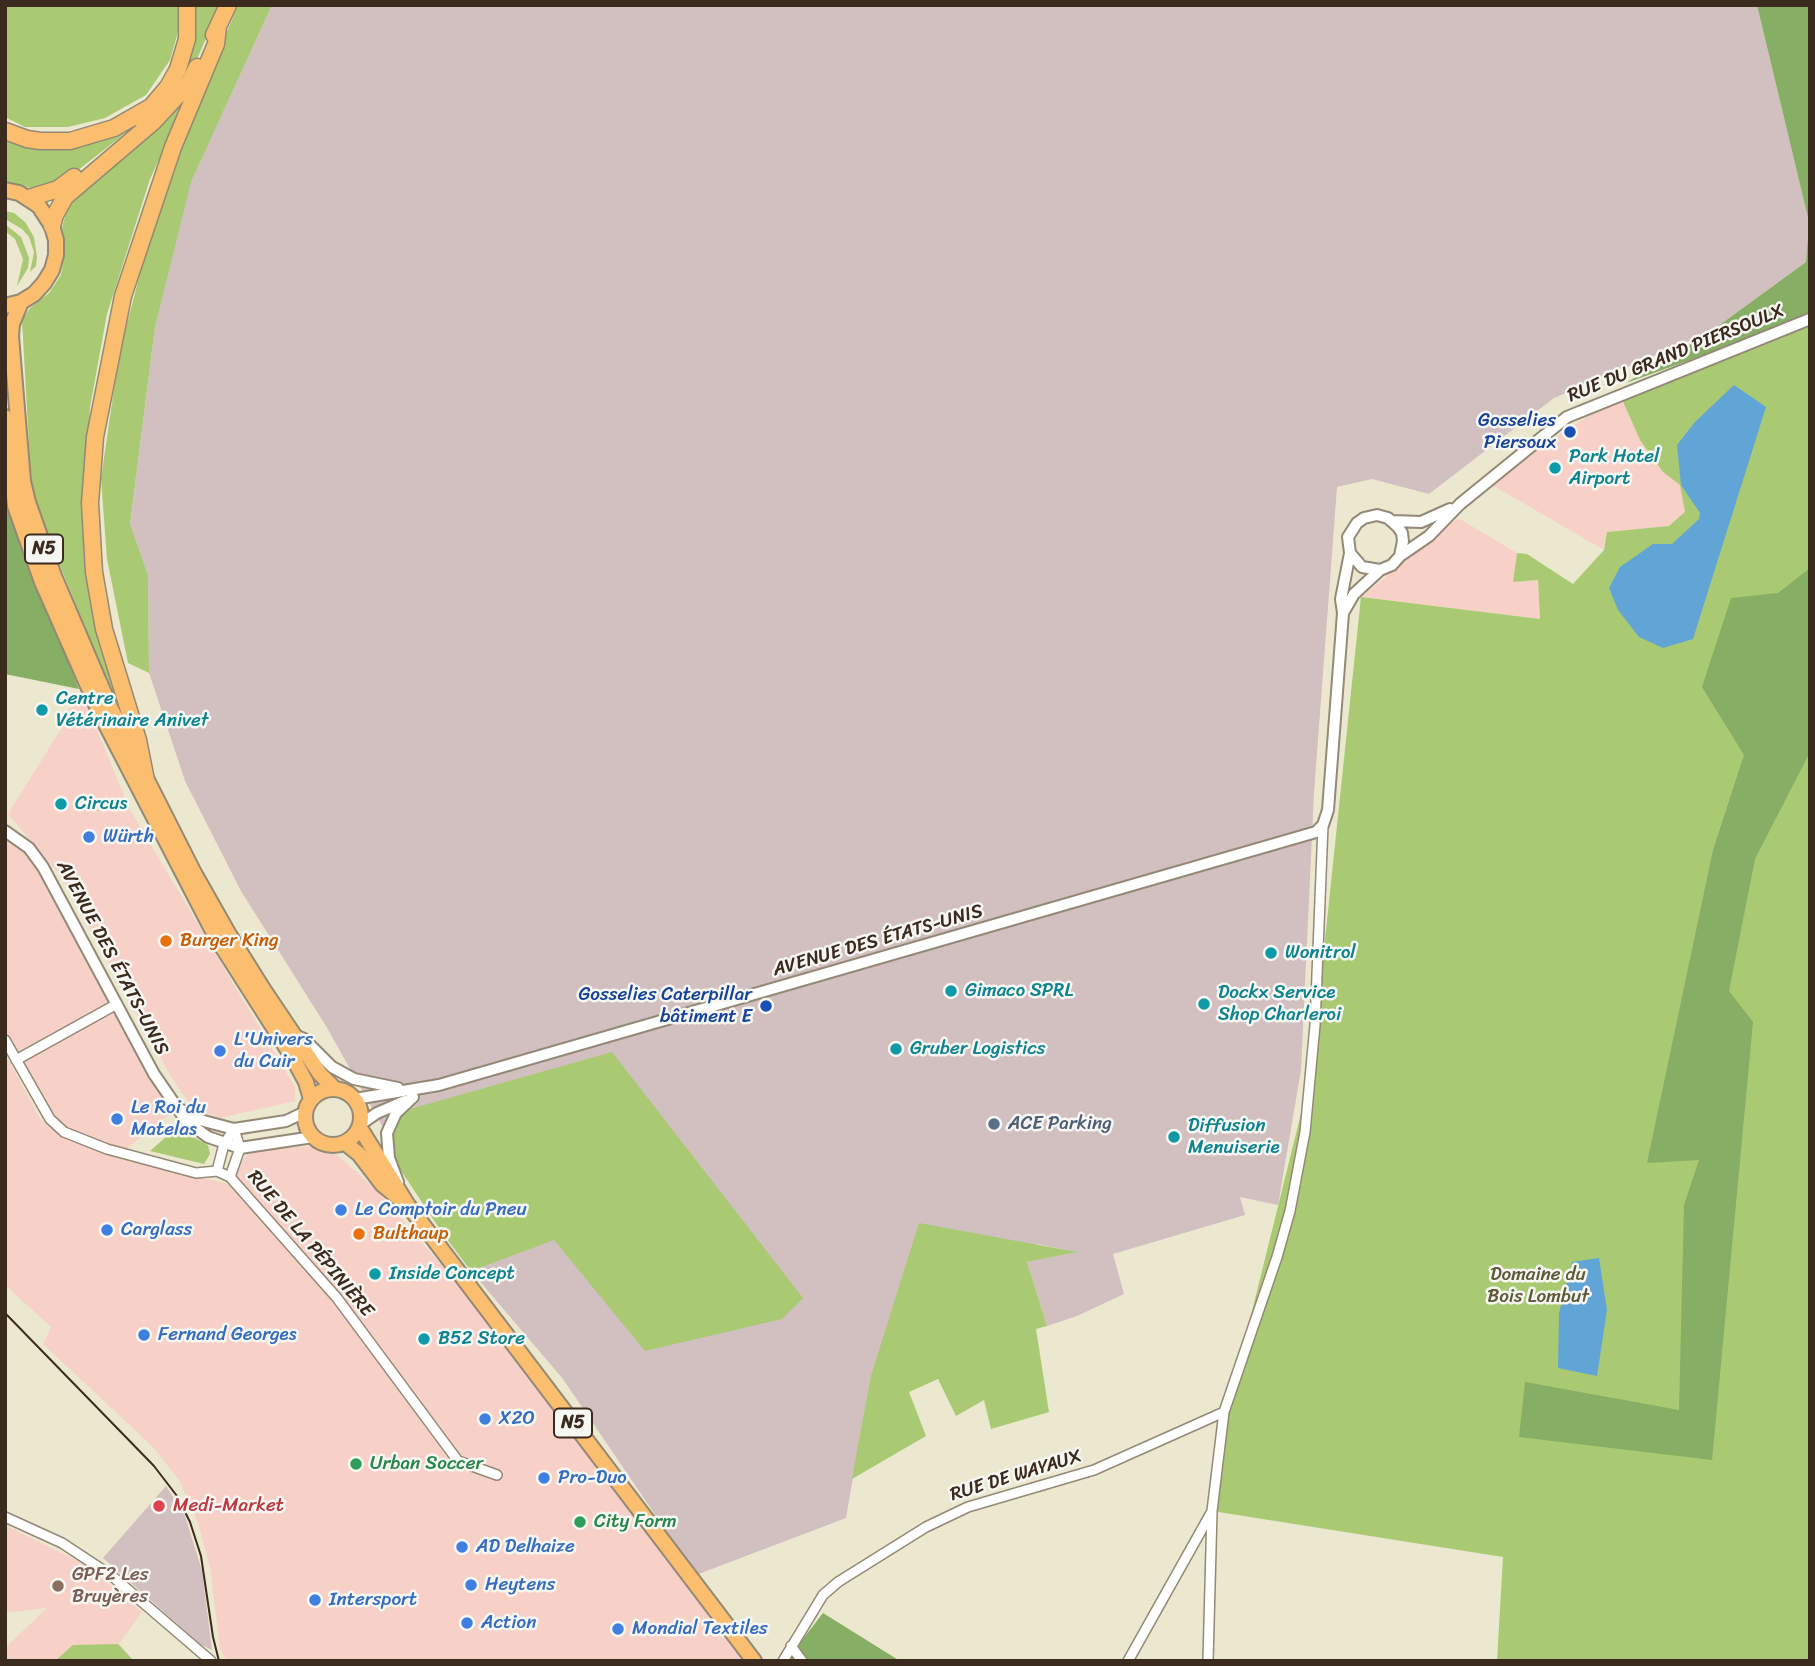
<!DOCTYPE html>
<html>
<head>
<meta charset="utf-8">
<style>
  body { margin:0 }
  #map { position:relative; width:1815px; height:1666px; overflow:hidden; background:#ebe8cf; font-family:Sriracha,sans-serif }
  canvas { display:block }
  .frame { position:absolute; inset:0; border:7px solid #3b2a1e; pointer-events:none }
</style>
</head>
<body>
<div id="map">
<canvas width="1815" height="1666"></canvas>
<div class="frame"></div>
</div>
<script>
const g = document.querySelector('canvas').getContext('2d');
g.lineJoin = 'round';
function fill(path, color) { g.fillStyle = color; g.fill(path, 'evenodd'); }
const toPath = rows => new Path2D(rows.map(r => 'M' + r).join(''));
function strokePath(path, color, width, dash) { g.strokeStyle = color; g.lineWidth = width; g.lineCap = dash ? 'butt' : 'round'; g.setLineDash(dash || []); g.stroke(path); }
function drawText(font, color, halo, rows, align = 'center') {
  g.font = font + ' Sriracha,sans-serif'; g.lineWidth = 5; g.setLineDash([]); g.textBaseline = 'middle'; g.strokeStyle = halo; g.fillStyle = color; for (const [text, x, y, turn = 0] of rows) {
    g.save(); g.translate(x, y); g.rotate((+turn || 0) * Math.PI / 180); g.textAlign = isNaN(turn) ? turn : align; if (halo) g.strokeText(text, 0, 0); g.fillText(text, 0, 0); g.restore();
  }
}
const built = toPath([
  [1620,395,1640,440,1663,472,1681,485,1686,512,1669,526,1607,532,1604,550,1487,482],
  [1458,518,1517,553,1513,582,1538,580,1540,619,1361,597],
  [76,692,87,706,130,810,295,1087,295,1101,220,1118,193,1108,174,1082,60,875,8,814,61,729],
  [5,831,60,887,117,1004,174,1111,121,1153,72,1135,44,1108,5,1044],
  [5,1054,41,1120,69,1141,149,1165,229,1184,247,1153,270,1149,314,1146,337,1155,376,1189,484,1315,753,1661,227,1661,220,1649,210,1568,198,1523,179,1480,152,1446,43,1344,51,1327,5,1285],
  [5,1525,86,1565,142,1612,119,1644,134,1661,5,1661,5,1648,47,1608,5,1613]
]);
const industrial = toPath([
  [272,5,1757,5,1809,222,1806,262,1710,332,1554,398,1429,494,1372,479,1337,487,1314,793,1301,1070,1278,1205,1240,1197,1245,1215,1113,1254,1124,1294,1077,1316,1047,1326,1027,1262,1075,1252,1037,1244,870,1379,846,1518,696,1575,563,1379,471,1271,441,1231,326,1026,241,891,185,781,149,673,148,575,130,525,155,327,188,188],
  [166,1486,185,1516,202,1571,212,1650,201,1645,103,1558]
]);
const green = toPath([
  [5,5,178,5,178,32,170,60,146,95,105,118,68,127,25,127,5,117],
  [195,5,221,5,196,61,174,91,190,56,196,27],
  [238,5,272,5,191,182,155,327,130,524,148,575,149,673,128,663,107,559,101,479,119,354,144,259,179,149],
  [196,79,150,179,107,314,90,407,85,515,120,701,117,704,32,498,22,320,30,308,49,293,61,275,64,258,62,228,68,204],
  [133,127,49,193,5,181,5,131,27,139],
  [5,211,14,213,25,222,34,237,37,257,36,266,30,272,34,252,29,237,22,229,5,219],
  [5,224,21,237,29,258,28,268,17,286,23,259,15,239,5,231],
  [1810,319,1810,1661,1497,1661,1503,1557,1212,1511,1230,1400,1311,1073,1361,597,1540,619,1538,580,1513,582,1517,553,1527,554,1573,584,1604,550,1607,532,1669,526,1685,512,1680,485,1663,472,1640,440,1620,395],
  [612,1052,803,1298,782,1319,645,1351,554,1240,471,1271,441,1231,388,1151,396,1113],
  [176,1128,208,1145,210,1154,204,1164,150,1151],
  [919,1223,1077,1252,1027,1262,1047,1326,1036,1329,1049,1412,991,1429,984,1400,956,1416,938,1379,909,1392,926,1436,852,1479,870,1379],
  [118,1644,134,1661,55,1661,73,1645]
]);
const forest = toPath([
  [1757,5,1810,5,1810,317,1626,383,1710,332,1806,262,1809,222],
  [5,495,7,505,79,689,5,674],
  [1810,568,1810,752,1755,859,1729,991,1753,1022,1712,1460,1519,1437,1525,1382,1679,1410,1684,1205,1699,1160,1647,1163,1713,850,1744,755,1702,687,1731,598,1778,593],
  [823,1613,900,1661,786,1661]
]);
const water = toPath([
  [1734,385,1766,407,1693,639,1663,648,1639,637,1618,610,1609,588,1620,567,1653,544,1672,544,1699,519,1700,513,1681,485,1677,445,1695,422],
  [1599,1258,1607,1310,1597,1376,1558,1368,1559,1313,1572,1262]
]);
const minor = toPath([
  [5,1040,50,1119,64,1132,107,1149,196,1173,217,1171,230,1177,337,1298,458,1461,497,1475],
  [16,1060,117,1004],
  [217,1171,224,1144,234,1129],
  [230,1177,240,1148,234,1129],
  [5,1517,62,1543,112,1576,211,1661],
  [791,1646,802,1661],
  [783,1661,823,1595,838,1582,926,1527,968,1507,1094,1470,1224,1412],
  [1128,1661,1211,1513],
  [1208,1661,1212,1511,1224,1412,1277,1257,1290,1211,1305,1132,1315,1025,1323,825]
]);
const tertiary = toPath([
  [1393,521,1421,522,1450,509],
  [1350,553,1362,567,1380,570],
  [1400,556,1429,536,1460,504,1567,417,1810,319],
  [5,831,29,848,43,867,154,1074,187,1122,208,1137,240,1148,313,1137],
  [297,1036,304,1039,332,1067,354,1079,398,1088],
  [355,1099,439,1085,1316,832,1323,825,1328,810,1343,613,1341,599,1350,553,1348,537,1357,523,1364,518,1377,515,1388,518,1398,527,1402,533,1403,541,1400,556,1392,565,1380,570,1354,594,1343,613],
  [182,1110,200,1120,234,1129,286,1121,305,1112],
  [361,1124,377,1113,405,1101],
  [398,1182,389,1158,387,1133,396,1113,413,1097]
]);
const primary = toPath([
  [5,190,19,193,39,206,52,226,56,240,56,255,52,270,44,283,34,294,21,302,5,306],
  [21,302,12,324,11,336,23,481,28,502,54,576,110,707,194,873,228,933,263,989,320,1074,335,1089],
  [5,417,15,506,42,582,99,711,216,937,293,1058,306,1082,311,1099],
  '305 1117a28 28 0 1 1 56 0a28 28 0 1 1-56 0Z',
  [360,1128,407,1204,754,1661],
  [345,1143,359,1154,382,1184,400,1199]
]);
const motorway = toPath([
  [214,35,228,5],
  [141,119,168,87,178,69,187,39,187,5],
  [5,131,27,139,40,141,70,141,114,128,149,108],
  [29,198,58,189,74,177],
  [52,226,55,215,65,197,153,122,189,83,197,67],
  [146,780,138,740,104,629,94,572,90,503,95,437,123,296,173,147,216,44,218,27]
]);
const tram = toPath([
  [5,1313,154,1466,177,1496,190,1522,201,1556,213,1637,219,1661]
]);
const markers = [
  [1570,432,7,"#1a4fb4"],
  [1555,468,7,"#0f9aa8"],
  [42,710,7,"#0f9aa8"],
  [61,804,7,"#0f9aa8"],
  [89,837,7,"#3f7fe0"],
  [166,941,7,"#e8710a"],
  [1271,953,7,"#0f9aa8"],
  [951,991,7,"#0f9aa8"],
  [1204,1004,7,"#0f9aa8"],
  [766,1006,7,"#1a4fb4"],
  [896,1049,7,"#0f9aa8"],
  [220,1051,7,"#3f7fe0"],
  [117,1119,7,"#3f7fe0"],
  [994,1124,7,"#5c6f8a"],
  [1174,1137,7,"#0f9aa8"],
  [341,1210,7,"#3f7fe0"],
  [107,1230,7,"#3f7fe0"],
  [359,1234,7,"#e8710a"],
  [375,1274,7,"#0f9aa8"],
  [144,1335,7,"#3f7fe0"],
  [424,1339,7,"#0f9aa8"],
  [485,1419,7,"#3f7fe0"],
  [356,1464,7,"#2e9e5b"],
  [544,1478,7,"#3f7fe0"],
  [159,1506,7,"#e0444e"],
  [580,1522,7,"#2e9e5b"],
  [462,1547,7,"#3f7fe0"],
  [471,1585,7,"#3f7fe0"],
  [58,1586,7,"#8d6e63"],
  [315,1600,7,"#3f7fe0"],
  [467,1623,7,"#3f7fe0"],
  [618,1629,7,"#3f7fe0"]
];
const shields = [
  [44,549,38],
  [573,1423,38]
];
const shieldNames = [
  ["N5",44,549],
  ["N5",573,1423]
];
const streetNames = [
  ["RUE DU GRAND PIERSOULX",1676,354,-22],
  ["AVENUE DES ÉTATS-UNIS",878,941,-16],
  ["AVENUE DES ÉTATS-UNIS",112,958,62],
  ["RUE DE LA PÉPINIÈRE",310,1244,50],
  ["RUE DE WAYAUX",1016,1476,-17]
];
const transitNames = [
  ["Gosselies",1556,421],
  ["Piersoux",1556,443],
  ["Gosselies Caterpillar",752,995],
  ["bâtiment E",752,1017]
];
const cultureNames = [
  ["Park Hotel",1569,457],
  ["Airport",1569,479],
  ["Centre",56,699],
  ["Vétérinaire Anivet",56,721],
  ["Circus",75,804],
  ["Wonitrol",1285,953],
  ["Gimaco SPRL",965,991],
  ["Dockx Service",1218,993],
  ["Shop Charleroi",1218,1015],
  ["Gruber Logistics",910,1049],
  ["Diffusion",1188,1126],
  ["Menuiserie",1188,1148],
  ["Inside Concept",389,1274],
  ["B52 Store",438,1339]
];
const shopNames = [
  ["Würth",103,837],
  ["L'Univers",234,1040],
  ["du Cuir",234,1062],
  ["Le Roi du",131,1108],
  ["Matelas",131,1130],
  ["Le Comptoir du Pneu",355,1210],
  ["Carglass",121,1230],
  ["Fernand Georges",158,1335],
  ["X2O",499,1419],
  ["Pro-Duo",558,1478],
  ["AD Delhaize",476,1547],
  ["Heytens",485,1585],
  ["Intersport",329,1600],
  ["Action",481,1623],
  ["Mondial Textiles",632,1629]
];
const foodNames = [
  ["Burger King",180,941],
  ["Bulthaup",373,1234]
];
const serviceNames = [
  ["ACE Parking",1008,1124]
];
const parkNames = [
  ["Domaine du",1538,1275],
  ["Bois Lombut",1538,1297]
];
const leisureNames = [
  ["Urban Soccer",370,1464],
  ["City Form",594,1522]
];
const healthNames = [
  ["Medi-Market",173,1506]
];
const educationNames = [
  ["GPF2 Les",72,1575],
  ["Bruyères",72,1597]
];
fill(built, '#f7d1c7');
fill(industrial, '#d2bfc0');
fill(green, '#a9ca72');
fill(forest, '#86ae64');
fill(water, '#61a4d6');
strokePath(minor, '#938976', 12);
strokePath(tertiary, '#938976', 14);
strokePath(primary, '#938976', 18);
strokePath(motorway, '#938976', 19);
strokePath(minor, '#fff', 9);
strokePath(tertiary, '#fff', 10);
strokePath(primary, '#fbbd6e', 14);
strokePath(motorway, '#fbbd6e', 16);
strokePath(tram, '#3b2a1e', 2);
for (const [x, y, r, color] of markers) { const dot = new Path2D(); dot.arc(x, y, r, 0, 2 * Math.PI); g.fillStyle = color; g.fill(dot); strokePath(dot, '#f6f6f2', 2.5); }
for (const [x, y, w] of shields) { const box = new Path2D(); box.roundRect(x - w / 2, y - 14.5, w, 29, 5); g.fillStyle = '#f6f6f2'; g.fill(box); strokePath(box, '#3b2a1e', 2); }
drawText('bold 18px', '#3b2a1e', null, shieldNames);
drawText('19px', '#3b2a1e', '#f6f6f2', streetNames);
drawText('19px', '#164399', '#f6f6f2', transitNames, 'right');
drawText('19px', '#0d838f', '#f6f6f2', cultureNames, 'left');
drawText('19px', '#366cbe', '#f6f6f2', shopNames, 'left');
drawText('19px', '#c56008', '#f6f6f2', foodNames, 'left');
drawText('19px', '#4e5e75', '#f6f6f2', serviceNames, 'left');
drawText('19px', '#5c5a37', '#f6f6f2', parkNames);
drawText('19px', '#27864d', '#f6f6f2', leisureNames, 'left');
drawText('19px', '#be3a42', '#f6f6f2', healthNames, 'left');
drawText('19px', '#785e54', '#f6f6f2', educationNames, 'left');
</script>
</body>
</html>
